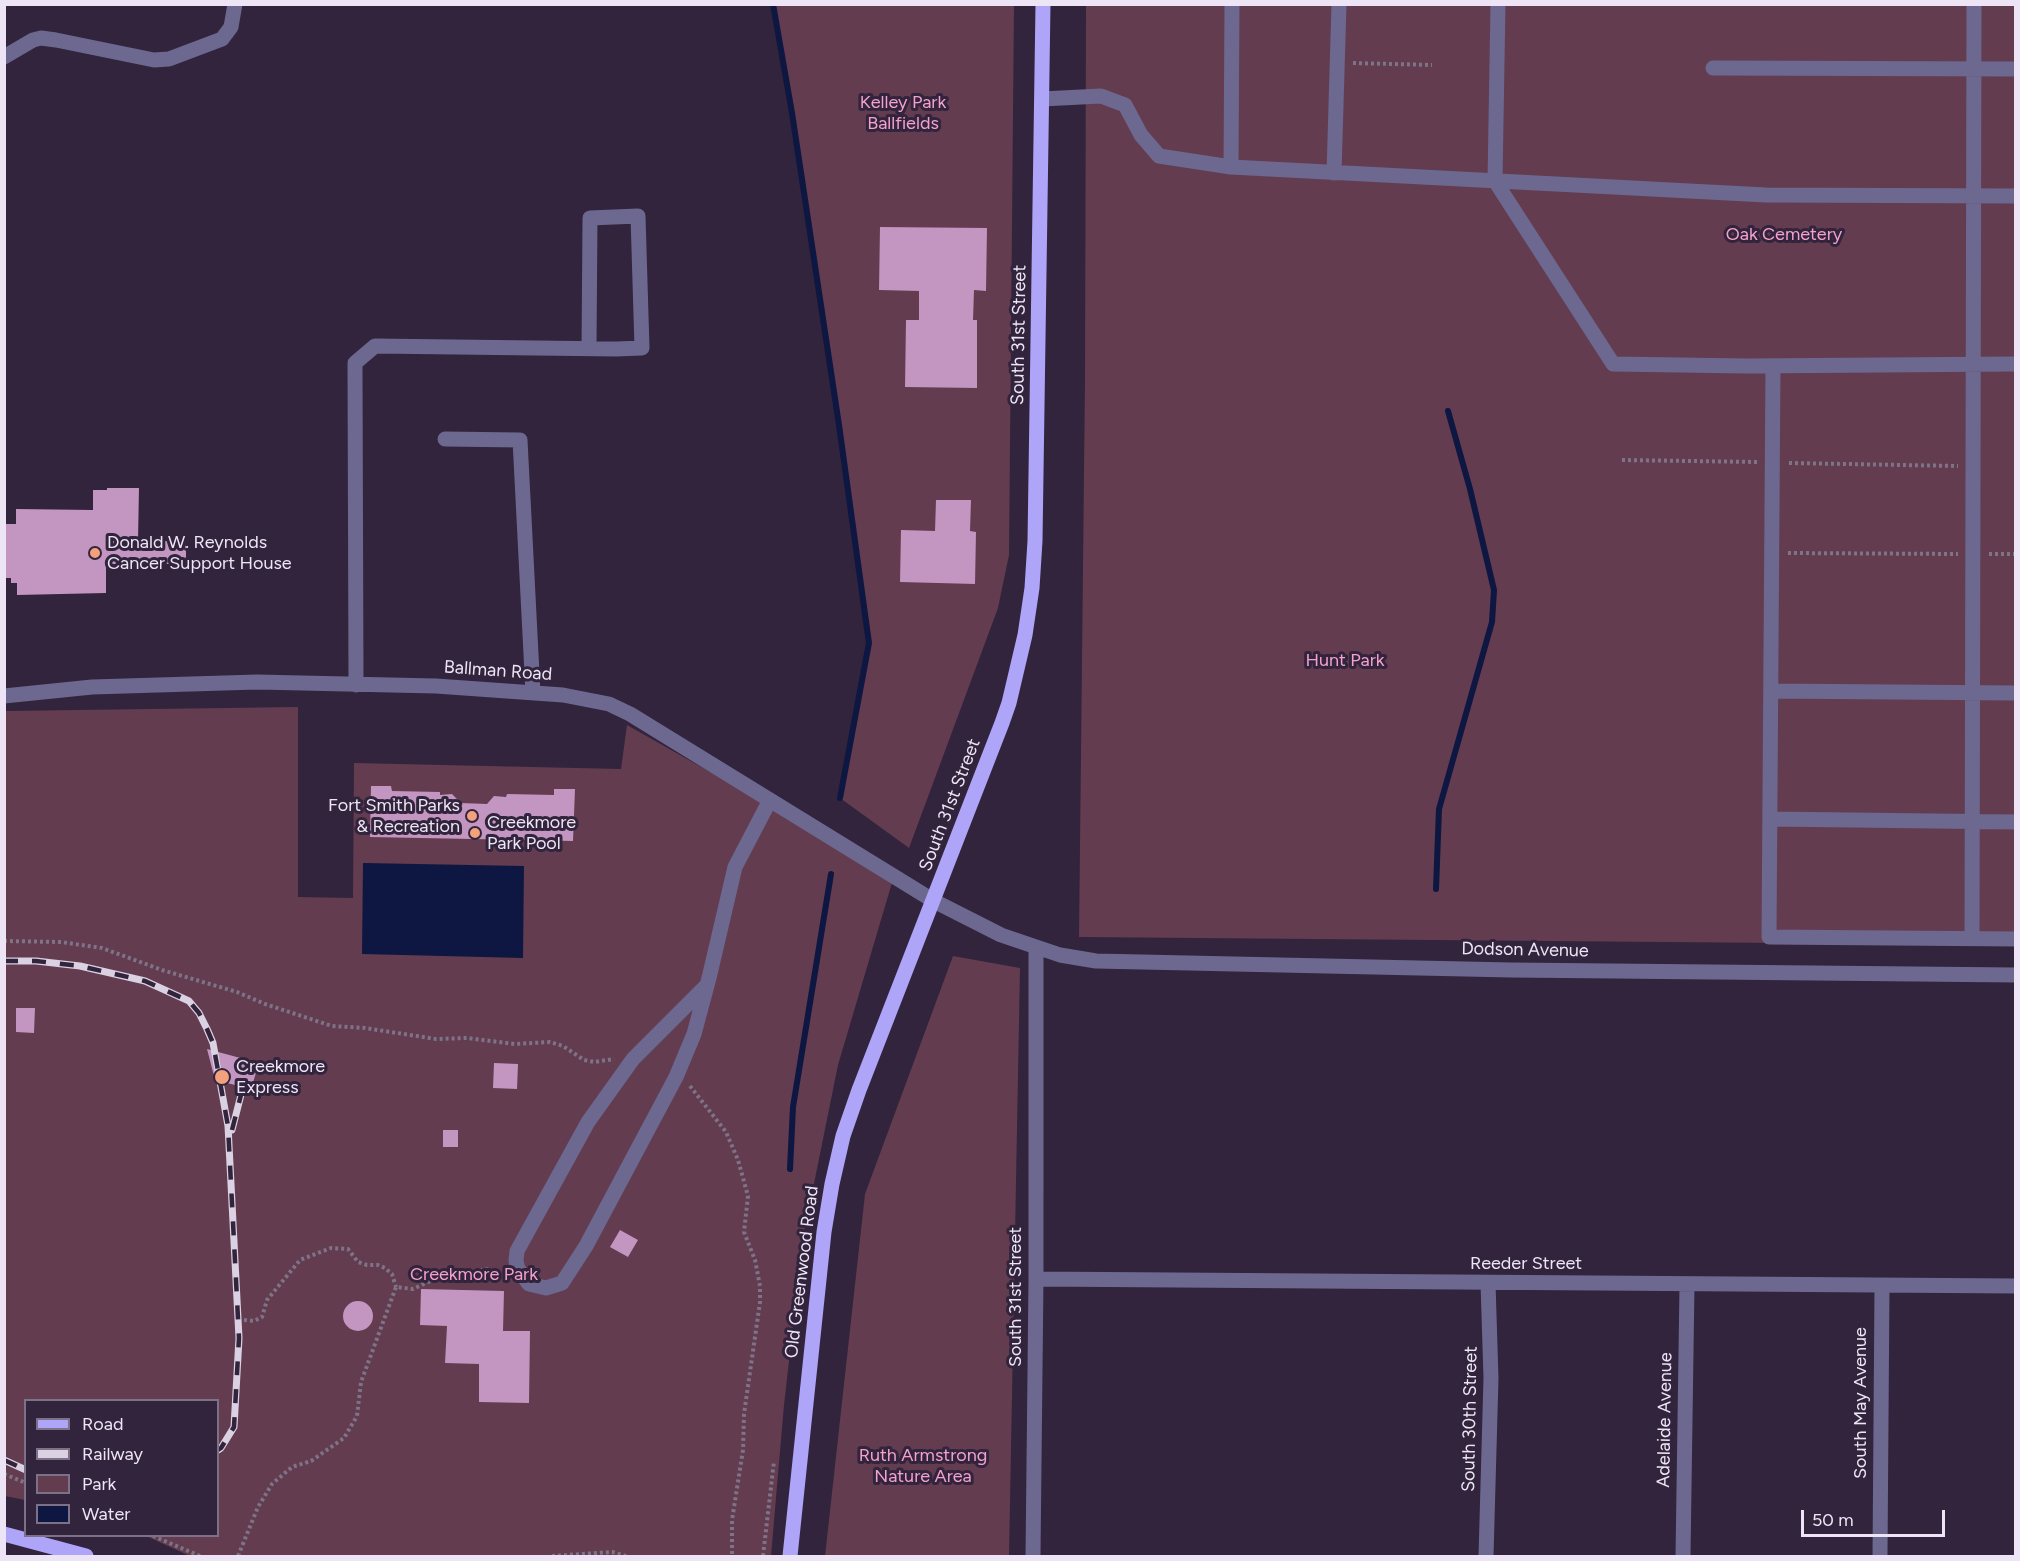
<!DOCTYPE html>
<html>
<head>
<meta charset="utf-8">
<style>
  body { margin:0 }
  #map { position:relative; width:2020px; height:1561px; overflow:hidden; background:#31243c; font-family:Figtree,sans-serif }
  canvas { display:block }
  .frame { position:absolute; inset:0; border:6px solid #ede5f5; pointer-events:none }
  .legend { position:absolute; left:24px; top:1399px; width:195px; height:138px; box-sizing:border-box; background:#31243c; border:2px solid #7c7186; margin:0; padding:8px 10px; list-style:none; font-size:18px; color:#ede5f5 }
  .legend li { display:flex; align-items:center; gap:12px; height:30px }
  .legend b { width:30px; border:2px solid #7c7186 }
  .scale { position:absolute; left:1801px; top:1510px; width:144px; height:27px; box-sizing:border-box; border:3px solid #ede5f5; border-top:0; padding-left:8px; font-size:18px; line-height:21px; white-space:nowrap; color:#ede5f5; -webkit-text-stroke:4px #31243c; paint-order:stroke }
</style>
</head>
<body>
<div id="map">
<canvas width="2020" height="1561"></canvas>
<div class="frame"></div>
<ul class="legend">
<li><b style="height:8px;background:#aea4f8"></b>Road</li>
<li><b style="height:8px;background:#dad1e2"></b>Railway</li>
<li><b style="height:16px;background:#633c50"></b>Park</li>
<li><b style="height:16px;background:#0d1741"></b>Water</li>
</ul>
<div class="scale">50 m</div>
</div>
<script>
const g = document.querySelector('canvas').getContext('2d');
g.lineJoin = 'round';
function fill(path, color) { g.fillStyle = color; g.fill(path, 'evenodd'); }
const toPath = rows => new Path2D(rows.map(r => 'M' + r).join(''));
function strokePath(path, color, width, dash) { g.strokeStyle = color; g.lineWidth = width; g.lineCap = dash ? 'butt' : 'round'; g.setLineDash(dash || []); g.stroke(path); }
function drawText(font, color, halo, rows, align = 'center') {
  g.font = font + ' Figtree,sans-serif'; g.lineWidth = 6; g.setLineDash([]); g.textBaseline = 'middle'; g.strokeStyle = halo; g.fillStyle = color; for (const [text, x, y, turn = 0] of rows) {
    g.save(); g.translate(x, y); g.rotate((+turn || 0) * Math.PI / 180); g.textAlign = isNaN(turn) ? turn : align; if (halo) g.strokeText(text, 0, 0); g.fillText(text, 0, 0); g.restore();
  }
}
const green = toPath([
  [773,5,1014,5,1009,555,998,608,909,848,840,798,869,643,839,425,792,113],
  [1086,5,2015,5,2015,945,1079,937,1085,380],
  [298,707,298,897,353,898,354,763,621,769,627,725,894,876,838,1065,803,1238,784,1405,771,1556,190,1556,146,1536,218,1536,218,1400,26,1400,25,1500,5,1496,4,711],
  [953,956,1020,968,1009,1556,825,1556,865,1194]
]);
const water = toPath([
  [363,863,524,866,523,958,362,954]
]);
const stream = toPath([
  [773,4,792,113,839,425,869,643,840,798],
  [1436,889,1439,809,1492,622,1494,590,1470,489,1448,411],
  [790,1169,793,1107,831,874]
]);
const building = toPath([
  [880,227,987,228,986,291,974,290,973,320,977,320,977,388,905,387,906,320,919,320,919,291,879,290],
  [107,488,139,488,138,541,186,541,186,564,106,564,106,593,17,595,17,583,11,583,11,578,4,578,4,524,16,524,16,509,93,510,93,490,107,490],
  [936,500,971,500,970,531,976,532,975,584,900,582,901,530,935,531],
  [371,786,391,786,392,791,440,792,440,795,452,794,461,803,487,804,494,796,506,797,507,794,554,795,554,789,575,789,573,841,370,837],
  [16,1008,35,1008,34,1033,16,1032],
  [207,1049,259,1063,251,1089,215,1080],
  [494,1063,518,1064,517,1089,493,1088],
  [443,1130,458,1130,458,1147,443,1147],
  [620,1230,638,1240,628,1257,610,1247],
  [421,1289,504,1291,503,1331,530,1331,529,1403,479,1402,479,1364,445,1363,447,1326,420,1325],
  '343 1316a15 15 0 1 1 30 0a15 15 0 1 1-30 0Z'
]);
const path = toPath([
  [1353,63,1432,65],
  [1622,460,1757,462],
  [1789,463,1958,466],
  [1788,553,1958,554],
  [1989,554,2016,554],
  [4,941,61,942,102,948,162,970,237,992,265,1004,332,1026,365,1028,436,1039,467,1038,515,1044,550,1042,563,1046,584,1060,594,1062,614,1059],
  [690,1086,726,1132,738,1160,748,1196,744,1232,755,1260,760,1286,760,1302,744,1414,743,1450,732,1520,732,1556],
  [244,1320,254,1321,262,1317,267,1300,300,1260,331,1248,348,1249,358,1262,367,1265,378,1265,385,1268,392,1274,396,1287],
  [4,1474,26,1483],
  [153,1536,200,1556],
  [238,1556,258,1507,272,1484,292,1467,311,1461,344,1438,357,1416,361,1382,396,1287,413,1289,437,1278,463,1272,491,1269],
  [552,1556,612,1552,626,1556],
  [763,1556,774,1461]
]);
const minor = toPath([
  [1498,4,1495,181,1613,364,1746,366,2016,364],
  [4,57,33,40,41,38,56,40,154,60,169,59,222,39,231,27,235,4],
  [1713,68,2016,69],
  [1042,99,1101,96,1125,105,1141,135,1159,156,1231,167,1766,195,2016,196],
  [1231,167,1232,4],
  [1334,173,1339,4],
  [1773,366,1769,937,2016,939],
  [445,439,520,440,533,693],
  [356,685,355,363,375,346,616,349,642,348,638,216,590,218,589,348],
  [1771,691,2016,693],
  [4,696,92,687,257,682,436,686,563,695,609,704,630,714,934,901,1001,935,1060,955,1096,961,1511,970,2016,975],
  [1770,819,2016,822],
  [1972,938,1974,4],
  [707,985,633,1059,588,1122,517,1251,516,1261,518,1269,529,1284,546,1288,562,1283,586,1246,676,1077,694,1034,709,978,735,867,770,800],
  [1036,1279,2016,1286],
  [1033,1556,1036,1279,1036,948],
  [1486,1556,1491,1378,1488,1283],
  [1683,1556,1687,1285],
  [1880,1556,1882,1286]
]);
const major = toPath([
  [4,1534,86,1556],
  [790,1556,824,1232,832,1184,843,1136,859,1090,1002,723,1009,703,1025,635,1032,588,1035,541,1043,4]
]);
const rail = toPath([
  [4,961,36,961,80,966,145,981,189,1001,199,1013,207,1029,213,1043,228,1126,239,1338,234,1427,221,1448,218,1450],
  [232,1130,243,1087],
  [4,1460,26,1470]
]);
const markers = [
  [95,553,6,"#f1a17b"],
  [472,816,6,"#f1a17b"],
  [475,833,6,"#f1a17b"],
  [222,1077,8,"#f1a17b"]
];
const parkNames = [
  ["Kelley Park",903,103],
  ["Ballfields",903,124],
  ["Oak Cemetery",1784,235],
  ["Hunt Park",1345,661],
  ["Creekmore Park",474,1275],
  ["Ruth Armstrong",923,1456],
  ["Nature Area",923,1477]
];
const streetNames = [
  ["South 31st Street",1019,335,-89],
  ["Ballman Road",498,671,4],
  ["South 31st Street",950,805,-69],
  ["Dodson Avenue",1525,950,1],
  ["Reeder Street",1526,1264],
  ["Old Greenwood Road",802,1272,-83],
  ["South 31st Street",1016,1297,-90],
  ["South May Avenue",1861,1403,-90],
  ["South 30th Street",1470,1419,-89],
  ["Adelaide Avenue",1665,1420,-89]
];
const poiNames = [
  ["Donald W. Reynolds",107,543],
  ["Cancer Support House",107,564],
  ["Fort Smith Parks",460,806,"right"],
  ["& Recreation",460,827,"right"],
  ["Creekmore",487,823],
  ["Park Pool",487,844],
  ["Creekmore",236,1067],
  ["Express",236,1088]
];
fill(green, '#633c50');
fill(water, '#0d1741');
strokePath(stream, '#0d1741', 6);
fill(building, '#c395c1');
strokePath(path, '#7e7387', 4, [3, 3]);
strokePath(minor, '#6c6890', 15);
strokePath(major, '#aea4f8', 15);
strokePath(rail, '#dad1e2', 7);
strokePath(rail, '#31243c', 4.5, [14]);
for (const [x, y, r, color] of markers) { const dot = new Path2D(); dot.arc(x, y, r, 0, 2 * Math.PI); g.fillStyle = color; g.fill(dot); strokePath(dot, '#31243c', 2); }
drawText('18px', '#f4a1cc', '#31243c', parkNames);
drawText('18px', '#ede5f5', '#31243c', streetNames);
drawText('18px', '#ede5f5', '#31243c', poiNames, 'left');
</script>
</body>
</html>
